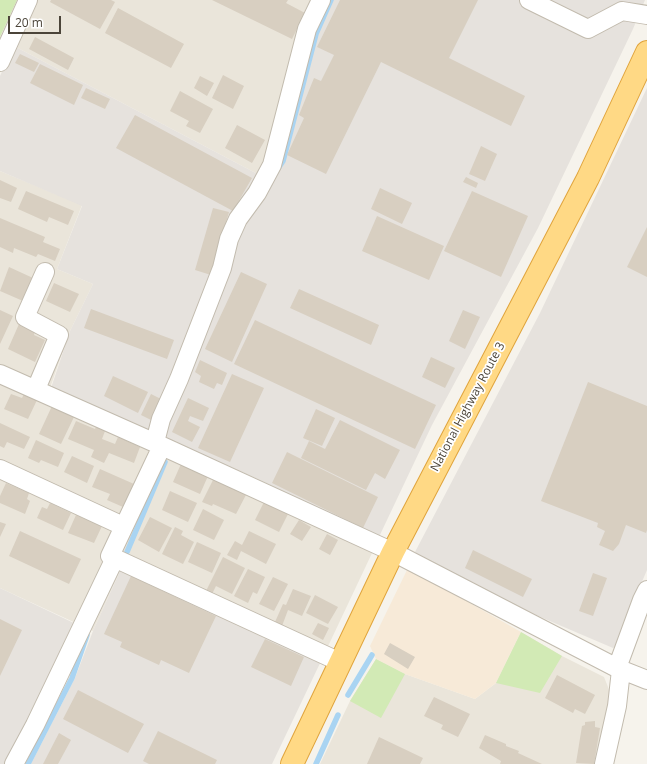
<!DOCTYPE html>
<html>
<head>
<meta charset="utf-8">
<style>
  body { margin:0 }
  #map { position:relative; width:647px; height:764px; overflow:hidden; background:#f6f3ec; font-family:"Open Sans",sans-serif }
  canvas { display:block }
  .scale { position:absolute; left:8px; top:16px; width:53px; height:18px; box-sizing:border-box; border:2px solid #4b4439; border-top:0; padding-left:5px; font-size:12px; line-height:14px; white-space:nowrap; color:#4b4439; -webkit-text-stroke:3px #fff; paint-order:stroke }
</style>
</head>
<body>
<div id="map">
<canvas width="647" height="764"></canvas>
<div class="scale">20 m</div>
</div>
<script>
const g = document.querySelector('canvas').getContext('2d');
g.lineJoin = 'round';
function fill(path, color) { g.fillStyle = color; g.fill(path, 'evenodd'); }
const toPath = rows => new Path2D(rows.map(r => 'M' + r).join(''));
function strokePath(path, color, width, dash) { g.strokeStyle = color; g.lineWidth = width; g.lineCap = dash ? 'butt' : 'round'; g.setLineDash(dash || []); g.stroke(path); }
function drawText(font, color, halo, rows, align = 'center') {
  g.font = font + ' "Open Sans",sans-serif'; g.lineWidth = 3.5; g.setLineDash([]); g.textBaseline = 'middle'; g.strokeStyle = halo; g.fillStyle = color; for (const [text, x, y, turn = 0] of rows) {
    g.save(); g.translate(x, y); g.rotate((+turn || 0) * Math.PI / 180); g.textAlign = isNaN(turn) ? turn : align; if (halo) g.strokeText(text, 0, 0); g.fillText(text, 0, 0); g.restore();
  }
}
const residential = toPath([
  [35,0,330,0,269,180,14,46],
  [0,171,82,205,57,269,93,284,70,331,50,388,0,364],
  [0,379,373,551,322,659,121,569,93,631,0,588],
  [521,632,562,656,604,677,610,692,598,764,320,764,350,701,376,659,405,674,475,699,496,683]
]);
const commercial = toPath([
  [408,568,521,632,496,683,475,699,405,674,376,659,370,646]
]);
const industrial = toPath([
  [330,0,645,0,633,29,538,228,432,425,378,539,260,480,51,388,70,331,93,284,57,269,82,206,0,171,0,76,14,46,269,180,314,37],
  [647,88,647,570,629,612,620,644,613,648,517,607,421,561,415,552,540,313],
  [121,569,322,659,272,764,31,764,75,678,93,631],
  [0,588,76,624,5,764,0,764]
]);
const green = toPath([
  [0,0,17,0,0,37],
  [521,632,562,656,540,693,496,683],
  [376,659,405,674,381,718,350,701]
]);
const stream = toPath([
  [279,167,283,161,316,34,331,0],
  [127,552,165,462],
  [348,695,372,655],
  [28,764,72,678,87,635],
  [316,764,338,715]
]);
const building = toPath([
  [51,0,111,0,115,2,100,29,50,2],
  [212,0,288,0,286,3,305,13,292,39],
  [340,0,478,0,449,58,525,96,511,126,381,62,326,174,287,155,304,118,299,115,314,78,321,81,334,55,317,47],
  [118,8,184,44,171,68,105,33],
  [35,37,74,58,68,70,29,49],
  [20,54,39,63,34,72,15,63],
  [40,64,83,85,74,105,30,83],
  [223,75,244,86,233,109,212,98],
  [200,76,214,83,207,96,194,88],
  [86,88,110,99,105,109,81,98],
  [180,91,213,109,200,133,186,126,189,121,170,111],
  [135,115,252,178,233,211,116,148],
  [237,125,265,140,252,163,225,148],
  [481,146,497,154,485,181,469,174],
  [466,177,478,183,476,188,463,182],
  [0,180,17,188,11,202,0,198],
  [380,188,412,203,402,224,371,209],
  [26,191,74,211,68,225,49,217,47,222,18,209],
  [472,191,528,216,501,277,444,251],
  [213,208,229,212,211,275,195,270],
  [377,216,444,246,429,280,362,251],
  [0,218,45,237,43,242,60,249,55,261,38,254,36,257,14,248,13,253,0,247],
  [647,227,647,277,627,267],
  [9,267,33,278,23,301,0,291],
  [241,272,267,284,232,362,205,349],
  [54,283,79,294,70,312,46,301],
  [299,289,379,325,371,345,290,308],
  [91,309,174,340,167,359,84,328],
  [0,310,13,316,0,344],
  [463,310,480,317,465,349,449,341],
  [255,320,436,405,415,449,234,364],
  [19,324,35,331,34,335,45,340,35,362,8,349],
  [431,357,455,368,445,388,422,377],
  [200,360,227,373,222,385,217,383,214,389,199,382,201,376,195,372],
  [232,374,264,388,230,462,198,448],
  [113,376,148,392,138,413,104,396],
  [588,382,647,406,647,530,646,533,626,525,619,544,613,551,599,545,605,531,597,527,598,523,541,501],
  [11,394,22,398,24,394,37,400,28,419,4,409],
  [151,394,161,399,151,420,141,415],
  [188,398,209,408,203,421,190,416,188,421,200,427,192,442,172,432],
  [52,406,74,417,61,444,39,434],
  [316,409,335,418,322,446,303,438],
  [340,420,400,450,385,479,375,473,366,490,301,458,309,441,325,449],
  [76,421,95,429,96,427,105,431,102,439,115,444,118,437,140,447,134,463,109,453,104,463,91,457,94,450,68,439],
  [0,423,30,437,24,449,7,442,4,448,0,446],
  [36,440,64,453,58,467,41,460,39,463,28,458],
  [287,452,378,497,363,528,272,483],
  [72,456,94,466,87,483,64,472],
  [181,464,208,476,200,494,173,482],
  [100,469,134,484,123,507,107,500,110,494,92,487],
  [214,478,247,493,236,514,213,504,212,506,202,502],
  [6,483,29,493,27,499,30,501,25,514,0,503,0,496],
  [170,491,197,503,188,522,162,510],
  [264,502,288,514,279,532,255,520],
  [50,503,71,513,63,530,37,518,42,507,47,509],
  [203,509,224,520,214,540,193,530],
  [76,515,102,526,94,543,68,533],
  [150,517,172,528,159,552,138,540],
  [299,520,311,527,302,541,290,534],
  [0,522,6,524,0,537],
  [175,527,183,531,181,535,194,542,183,564,162,554],
  [20,531,81,559,69,584,9,556],
  [249,531,276,544,266,564,241,551,237,560,227,555,235,541,242,545],
  [327,534,338,540,330,555,319,549],
  [197,542,221,553,212,573,188,562],
  [473,550,532,579,523,597,465,568],
  [223,557,245,568,232,594,216,586,212,594,206,591],
  [248,569,265,577,257,594,253,592,248,603,234,596],
  [593,573,607,578,593,616,579,611],
  [131,576,216,616,189,673,161,660,159,665,120,647,122,642,104,634],
  [273,577,288,584,274,611,259,604],
  [293,589,311,596,302,616,288,610,282,626,275,622,283,604,286,605],
  [315,595,338,607,328,624,306,613],
  [0,619,22,630,0,676],
  [318,623,329,628,323,640,312,634],
  [265,639,304,657,291,686,251,667],
  [390,643,415,657,408,669,384,654],
  [557,675,595,695,585,714,575,709,573,713,545,698],
  [78,690,144,724,128,753,63,719],
  [434,697,470,714,458,737,441,729,443,725,424,716],
  [595,721,595,727,600,728,594,764,576,763,582,726,585,725,585,722],
  [158,731,217,760,215,764,149,764,143,761],
  [59,733,71,740,58,764,43,764],
  [485,735,506,744,506,746,519,751,518,753,542,764,500,764,501,761,479,748],
  [379,737,423,758,420,764,367,764]
]);
const minor = toPath([
  [529,0,588,29,622,11,647,15],
  [0,62,28,0],
  [0,374,162,446,393,552,617,668,647,680],
  [36,389,59,335,25,317,45,272],
  [155,442,161,419,179,379,222,268,229,239,238,219,257,193,272,165,307,29,321,0],
  [162,446,110,556,340,662],
  [0,469,123,526],
  [617,668,642,600,647,590],
  [14,764,35,725,115,558],
  [604,764,617,706,621,670]
]);
const trunk = toPath([
  [292,764,393,552,588,178,647,52]
]);
const streetNames = [
  ["National Highway Route 3",468,407,-62]
];
fill(residential, '#eae5da');
fill(commercial, '#f7ead8');
fill(industrial, '#e6e2dd');
fill(green, '#d2eab5');
strokePath(stream, '#a9d4f2', 5.5);
fill(building, '#d8cfc1');
strokePath(minor, '#c2bbae', 20);
strokePath(trunk, '#e0a43c', 24);
strokePath(minor, '#fff', 18);
strokePath(trunk, '#ffd985', 22);
drawText('12px', '#4b4439', '#fff', streetNames);
</script>
</body>
</html>
